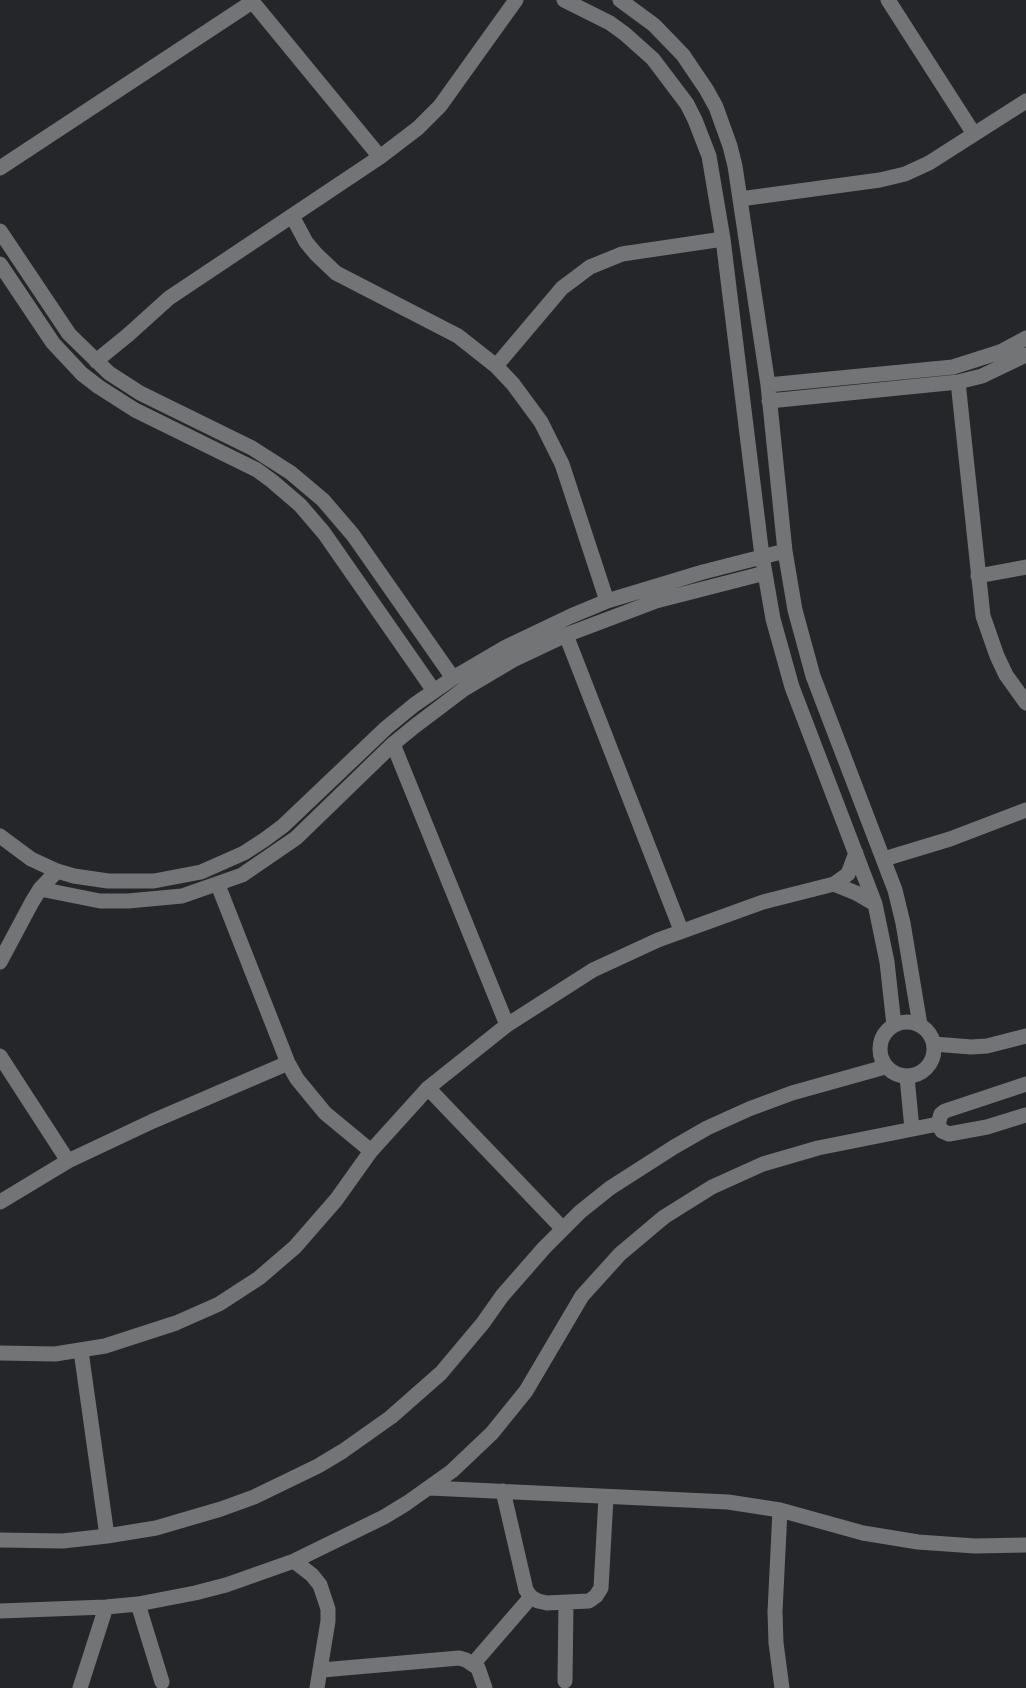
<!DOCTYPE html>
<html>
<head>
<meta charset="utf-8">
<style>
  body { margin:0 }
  canvas { display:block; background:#24262a }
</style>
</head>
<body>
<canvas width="1026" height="1688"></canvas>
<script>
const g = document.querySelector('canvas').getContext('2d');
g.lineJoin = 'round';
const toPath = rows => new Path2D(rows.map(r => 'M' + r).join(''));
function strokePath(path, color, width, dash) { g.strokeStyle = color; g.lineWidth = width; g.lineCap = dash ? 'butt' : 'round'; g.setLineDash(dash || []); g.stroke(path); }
const minor = toPath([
  [251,0,380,157],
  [564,0,610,23,625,34,653,59,687,104,695,120,709,156,723,239,762,556,773,619,792,687,875,904,887,962,894,1025],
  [620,0,654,25,683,55,706,89,716,107,730,146,735,166,768,385,785,551,795,610,813,676,895,890,903,923,920,1025],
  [888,0,974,134],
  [0,168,252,2],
  [740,199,880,180,905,174,929,163,1026,101],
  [292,216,306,242,316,254,336,273,458,336,496,366,513,384,541,422,562,464,607,601],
  [0,231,69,334,109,373,140,393,252,448,291,473,323,500,353,535,453,678],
  [0,264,53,343,82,374,99,387,135,410,257,470,272,481,300,505,324,533,434,691],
  [96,361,128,335,169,298,380,157,418,128,440,106,516,0],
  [496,366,562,288,590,267,622,254,723,239],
  [958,382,983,616,997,656,1006,675,1026,703],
  [768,385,953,367,1000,352,1026,338],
  [769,401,958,382,982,376,1026,355],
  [978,576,1026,567],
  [566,635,681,930],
  [393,744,507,1025],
  [0,836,31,859,57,871,74,876,108,881,154,881,201,872,244,853,264,840,283,826,386,728,414,705,453,678,506,647,571,616,607,601,703,572,785,551],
  [884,859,950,839,1026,810],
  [834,884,856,893,875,904],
  [218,885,288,1063,297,1079,325,1113,371,1151],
  [40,889,100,901,128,901,182,896,242,875,296,838,393,744,415,726,464,689,513,660,566,635,656,601,765,573],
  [0,962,32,902,40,889,57,871],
  '880 1049a27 27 0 1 1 54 0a27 27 0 1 1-54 0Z',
  [934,1044,971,1047,987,1046,1026,1036],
  [0,1056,68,1161],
  [907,1077,912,1129],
  [1026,1084,945,1111,941,1114,938,1124,942,1131,949,1134,987,1127,1026,1115],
  [428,1088,563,1229],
  [0,1202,68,1161,153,1121,288,1063],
  [81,1351,107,1536],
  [0,1353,55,1354,105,1346,176,1323,219,1304,259,1278,295,1247,336,1200,371,1151,428,1088,507,1025,593,970,658,940,763,902,834,884,848,874,856,853],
  [430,1488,728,1502,780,1510,863,1533,918,1542,975,1546,1026,1545],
  [503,1491,526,1590,531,1597,538,1601,547,1603,589,1601,596,1596,601,1588,606,1497],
  [780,1510,775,1612,776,1643,782,1688],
  [0,1540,63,1541,107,1536,156,1528,221,1509,254,1497,318,1466,343,1451,391,1417,441,1373,483,1323,502,1296,544,1248,580,1212,610,1188,674,1147,707,1128,749,1109,792,1093,885,1067],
  [294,1561,312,1575,320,1585,328,1609,328,1621,317,1688],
  [138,1604,162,1682],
  [0,1611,106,1607,138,1604,195,1593,226,1585,294,1561,384,1517,407,1503,452,1471,492,1433,526,1391,582,1296,620,1254,664,1217,712,1187,763,1164,818,1148,938,1124],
  [473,1664,531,1597],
  [322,1670,459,1658,466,1660,478,1668,485,1688],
  [565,1681,566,1603],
  [80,1688,106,1607]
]);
strokePath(minor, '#737476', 15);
</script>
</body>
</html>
